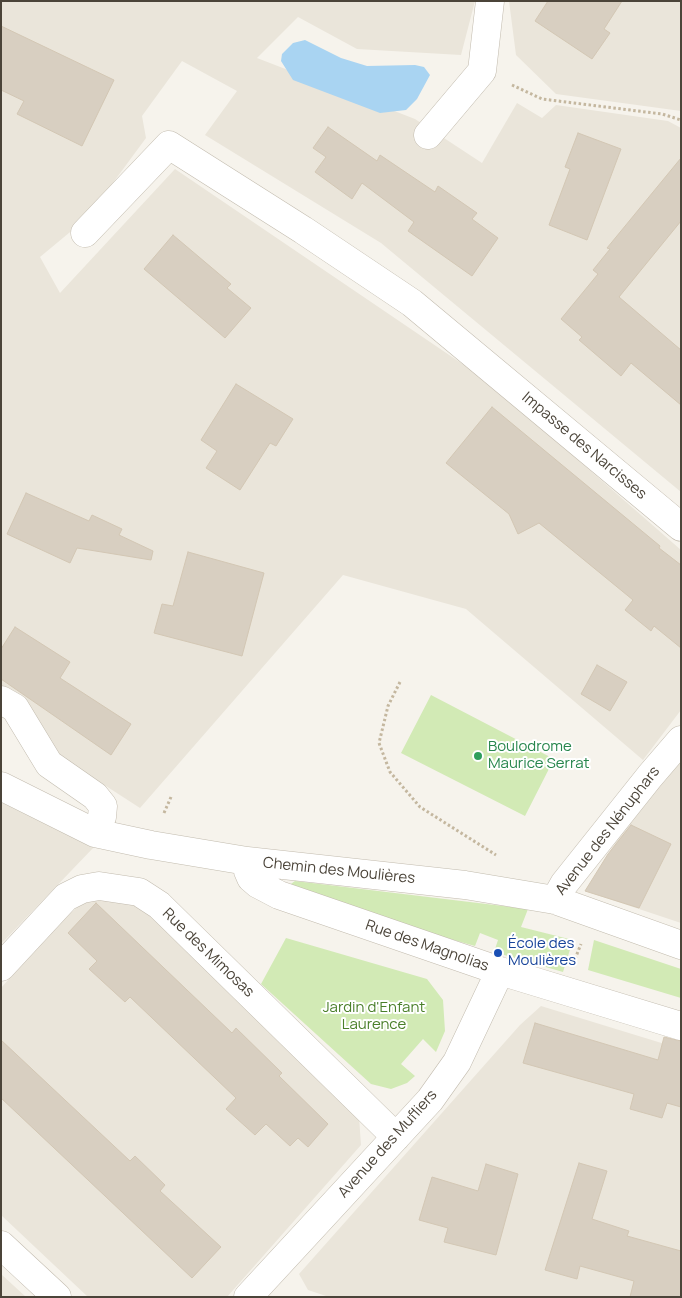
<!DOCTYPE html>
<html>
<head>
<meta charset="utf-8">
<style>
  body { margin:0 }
  #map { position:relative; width:682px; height:1298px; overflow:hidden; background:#f6f3ec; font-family:Manrope,sans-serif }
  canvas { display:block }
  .frame { position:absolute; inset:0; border:2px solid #4b4439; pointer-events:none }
</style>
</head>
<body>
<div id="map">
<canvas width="682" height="1298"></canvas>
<div class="frame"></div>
</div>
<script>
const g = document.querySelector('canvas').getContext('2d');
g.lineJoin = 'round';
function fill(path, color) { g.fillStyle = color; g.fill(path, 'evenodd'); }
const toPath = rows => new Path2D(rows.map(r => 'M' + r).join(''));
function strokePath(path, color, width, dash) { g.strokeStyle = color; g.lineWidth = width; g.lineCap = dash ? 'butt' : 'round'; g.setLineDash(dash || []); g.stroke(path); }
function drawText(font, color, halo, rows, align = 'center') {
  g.font = font + ' Manrope,sans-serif'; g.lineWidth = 4; g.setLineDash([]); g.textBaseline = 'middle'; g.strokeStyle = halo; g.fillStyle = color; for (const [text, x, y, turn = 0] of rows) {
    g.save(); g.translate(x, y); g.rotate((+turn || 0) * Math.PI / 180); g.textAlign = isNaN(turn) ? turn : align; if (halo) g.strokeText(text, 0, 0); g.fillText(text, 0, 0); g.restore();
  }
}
const residential = toPath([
  [1,1,475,1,461,55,357,49,298,17,257,58,415,119,482,163,517,103,542,118,556,105,668,121,681,128,681,492,381,243,205,135,237,91,182,61,142,116,146,138,87,218,40,257,60,293,175,169,489,382,681,550,681,710,643,760,466,609,343,575,140,808,58,755,1,689],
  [509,1,681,1,681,111,556,94,516,55],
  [681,761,681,923,585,891,627,824],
  [1,801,94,847,1,944],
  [110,895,151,911,359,1117,361,1145,227,1297,88,1297,1,1215,1,988,54,928,82,903],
  [541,1006,681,1049,681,1297,329,1297,308,1290,299,1274,520,1025],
  [1,1274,26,1297,1,1297]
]);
const green = toPath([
  [431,695,554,759,525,816,401,753],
  [295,881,528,909,521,927,573,940,563,972,494,952,498,940,480,933,475,946,290,894,288,886],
  [286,938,427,979,443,1000,445,1031,436,1052,423,1039,401,1064,415,1076,407,1083,391,1089,371,1084,261,984],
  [594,940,681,969,681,998,588,970]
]);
const water = toPath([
  [305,40,341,58,367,66,415,65,424,67,430,75,417,99,406,110,380,113,293,80,281,61,282,54,293,43]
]);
const building = toPath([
  [548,1,622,1,604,29,610,33,592,59,535,21,548,1],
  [1,26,114,80,82,146,17,114,24,101,1,90,1,26],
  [328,127,377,161,380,155,435,192,438,186,477,213,472,219,498,238,472,276,408,231,414,222,362,183,352,199,315,172,326,157,313,148,328,127],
  [578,133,621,149,587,240,549,225,570,169,565,167,578,133],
  [681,158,681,221,619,297,681,350,681,405,631,363,621,376,579,340,582,337,561,319,598,274,593,270,610,249,607,248,681,158],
  [173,235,231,284,227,288,251,308,225,338,144,269,173,235],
  [236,384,293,419,276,446,270,443,240,490,206,468,217,451,201,440,236,384],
  [492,407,660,546,659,548,681,565,681,648,654,626,651,631,625,610,633,600,539,523,518,534,509,514,446,463,492,407],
  [26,493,89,521,92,515,122,529,119,535,153,551,151,560,77,548,70,563,7,534,26,493],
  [188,552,264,573,242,656,154,633,162,604,173,606,188,552],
  [15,627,70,662,60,678,131,724,111,755,1,679,1,649,15,627],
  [597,665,627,682,610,711,581,694,597,665],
  [631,825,671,844,639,908,585,891,608,854,631,825],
  [96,903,232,1033,236,1028,282,1073,279,1076,328,1124,308,1147,298,1138,290,1146,266,1124,255,1135,226,1109,236,1098,130,997,125,1002,89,969,97,961,68,933,96,903],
  [535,1023,658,1060,664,1037,681,1041,681,1107,667,1103,662,1118,630,1109,634,1094,523,1063,535,1023],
  [1,1040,130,1161,135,1156,165,1185,160,1191,221,1247,192,1278,1,1098,1,1040],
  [579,1163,607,1171,592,1219,629,1231,627,1236,681,1251,681,1297,630,1297,634,1281,580,1266,577,1279,545,1270,579,1163],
  [486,1164,518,1174,496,1255,444,1242,448,1228,419,1220,432,1177,478,1191,486,1164]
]);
const path = toPath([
  [512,85,542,99,662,114,681,120],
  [400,682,388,706,379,743,390,772,420,807,496,855],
  [164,813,171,797],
  [575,959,581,944]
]);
const minor = toPath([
  [428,135,482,71,490,1],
  [85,233,169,145,303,230,412,303,681,527],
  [1,700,15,708,49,764,95,796,103,806,102,817,95,833],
  [1,786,95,833,151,845,247,861,465,885,555,900,681,945],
  [247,861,248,871,251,878,258,884,279,895,500,971,681,1026],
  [555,900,564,884,650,776,681,740],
  [1,967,66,897,82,889,99,886,139,892,159,905,396,1137],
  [1,1245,57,1297],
  [248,1297,430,1100,457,1062,500,971]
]);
const markers = [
  [478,756,5,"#2e9e5b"],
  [498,953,5,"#1a4fb4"]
];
const streetNames = [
  ["Impasse des Narcisses",584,446,40],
  ["Avenue des Nénuphars",608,831,-52],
  ["Chemin des Moulières",339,871,6],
  ["Rue des Magnolias",427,946,19],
  ["Rue des Mimosas",208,953,44],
  ["Avenue des Mufliers",388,1144,-48]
];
const leisureNames = [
  ["Boulodrome",488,747],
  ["Maurice Serrat",488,764]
];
const transitNames = [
  ["École des",508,944],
  ["Moulières",508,961]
];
const parkNames = [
  ["Jardin d'Enfant",374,1008],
  ["Laurence",374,1025]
];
fill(residential, '#eae5da');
fill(green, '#d2eab5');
fill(water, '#a9d4f2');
fill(building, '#d8cfc1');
strokePath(building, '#d3c7b4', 1);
strokePath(minor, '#c2bbae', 29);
strokePath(path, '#c4b79f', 3, [2.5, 2.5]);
strokePath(minor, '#fff', 28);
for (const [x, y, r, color] of markers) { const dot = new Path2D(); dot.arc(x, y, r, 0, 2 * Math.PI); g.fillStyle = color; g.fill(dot); strokePath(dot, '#fff', 2); }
drawText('15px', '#4b4439', '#fff', streetNames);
drawText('15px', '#27864d', '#fff', leisureNames, 'left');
drawText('15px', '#164399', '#fff', transitNames, 'left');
drawText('15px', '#4a7f2a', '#fff', parkNames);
</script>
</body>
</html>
